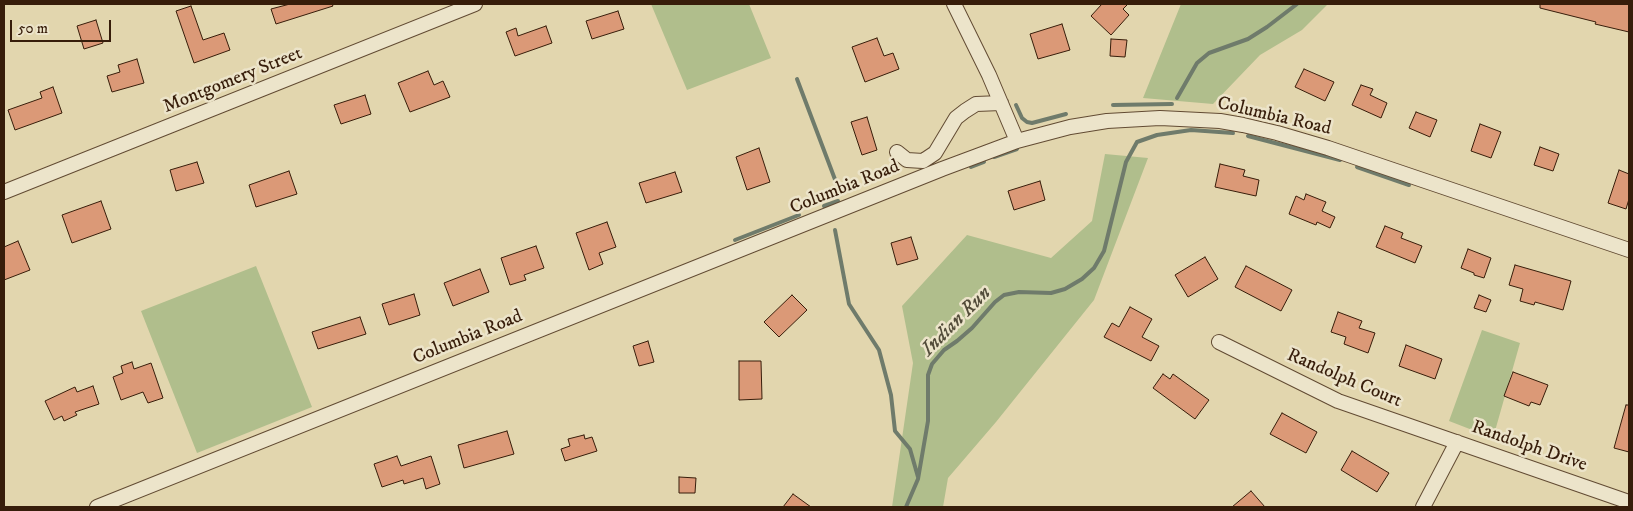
<!DOCTYPE html>
<html>
<head>
<meta charset="utf-8">
<style>
  body { margin:0 }
  #map { position:relative; width:1633px; height:511px; overflow:hidden; background:#e2d6ae; font-family:"IM FELL DW Pica",serif }
  canvas { display:block }
  .frame { position:absolute; inset:0; border:5px solid #371d0a; pointer-events:none }
  .scale { position:absolute; left:10px; top:20px; width:101px; height:22px; box-sizing:border-box; border:2px solid #371d0a; border-top:0; padding-left:6px; font-size:15px; line-height:18px; white-space:nowrap; color:#371d0a; -webkit-text-stroke:4px #ece4ca; paint-order:stroke }
</style>
</head>
<body>
<div id="map">
<canvas width="1633" height="511"></canvas>
<div class="frame"></div>
<div class="scale">50 m</div>
</div>
<script>
const g = document.querySelector('canvas').getContext('2d');
g.lineJoin = 'round';
function fill(path, color) { g.fillStyle = color; g.fill(path, 'evenodd'); }
const toPath = rows => new Path2D(rows.map(r => 'M' + r).join(''));
function strokePath(path, color, width, dash) { g.strokeStyle = color; g.lineWidth = width; g.lineCap = dash ? 'butt' : 'round'; g.setLineDash(dash || []); g.stroke(path); }
function drawText(font, color, halo, rows, align = 'center') {
  g.font = font + ' "IM FELL DW Pica",serif'; g.lineWidth = 5; g.setLineDash([]); g.textBaseline = 'middle'; g.strokeStyle = halo; g.fillStyle = color; for (const [text, x, y, turn = 0] of rows) {
    g.save(); g.translate(x, y); g.rotate((+turn || 0) * Math.PI / 180); g.textAlign = isNaN(turn) ? turn : align; if (halo) g.strokeText(text, 0, 0); g.fillText(text, 0, 0); g.restore();
  }
}
const green = toPath([
  [651,4,749,4,771,58,687,90],
  [1181,4,1328,4,1302,30,1260,55,1213,104,1143,98],
  [1105,154,1148,158,1094,300,996,422,948,478,943,507,892,507,913,363,902,306,967,235,1051,258,1092,221],
  [256,266,312,407,197,453,141,311],
  [1482,330,1520,343,1493,438,1449,421]
]);
const stream = toPath([
  [797,79,839,190],
  [1177,98,1197,63,1209,53,1248,39,1267,27,1297,4],
  [1016,105,1022,118,1027,122,1032,123,1066,114],
  [1113,105,1172,104],
  [1248,136,1340,160],
  [994,157,1017,149],
  [971,167,984,162],
  [1357,167,1409,185],
  [824,206,838,201],
  [835,230,849,304,879,350,891,395,895,431,910,449,918,477],
  [735,240,799,215],
  [906,507,918,479,928,421,928,375,932,364,944,350,957,341,972,328,995,302,1004,295,1019,292,1051,293,1065,289,1082,279,1094,268,1104,251,1126,162,1137,142,1157,135,1191,130,1233,133]
]);
const building = toPath([
  [290,4,332,4,333,6,276,24,271,9,290,4],
  [1102,4,1128,4,1123,9,1129,15,1111,35,1091,16,1102,4],
  [1540,4,1629,4,1629,32,1595,24,1596,22,1540,8,1540,4],
  [191,6,203,40,224,33,230,50,194,63,176,11,191,6],
  [618,11,624,29,592,39,586,21,618,11],
  [96,20,103,43,84,49,77,26,96,20],
  [1062,24,1070,50,1038,59,1030,34,1062,24],
  [546,26,552,43,515,56,506,32,516,28,518,36,546,26],
  [877,38,884,56,893,53,899,69,865,82,852,47,877,38],
  [1111,39,1127,40,1125,57,1110,56,1111,39],
  [137,59,144,83,112,92,107,76,120,72,118,65,137,59],
  [1304,69,1334,82,1325,101,1295,87,1304,69],
  [428,71,434,85,443,81,450,97,410,112,398,83,428,71],
  [1361,85,1373,89,1370,95,1387,103,1381,118,1352,105,1361,85],
  [53,87,62,113,15,130,8,110,42,98,40,92,53,87],
  [365,95,371,114,341,124,334,105,365,95],
  [1416,112,1437,120,1430,137,1409,128,1416,112],
  [867,117,877,150,862,155,851,122,867,117],
  [1480,124,1501,132,1491,158,1471,151,1480,124],
  [1540,147,1559,154,1553,171,1534,165,1540,147],
  [759,148,770,182,747,190,736,157,759,148],
  [197,162,204,183,176,191,170,170,197,162],
  [1220,164,1245,170,1243,176,1259,180,1256,196,1215,187,1220,164],
  [1619,170,1629,174,1629,199,1626,209,1608,203,1619,170],
  [289,171,297,194,256,207,249,185,289,171],
  [675,172,682,192,646,203,639,183,675,172],
  [1040,181,1045,200,1014,210,1008,191,1040,181],
  [1306,194,1326,202,1322,211,1335,217,1330,228,1317,222,1316,225,1289,214,1296,196,1304,200,1306,194],
  [101,201,111,229,72,243,62,215,101,201],
  [607,222,616,247,599,253,603,264,589,270,576,233,607,222],
  [1385,226,1403,233,1401,238,1422,246,1415,263,1376,247,1385,226],
  [911,237,918,259,897,265,891,243,911,237],
  [18,241,30,270,4,280,4,247,18,241],
  [536,246,544,268,524,275,526,280,510,285,501,258,536,246],
  [1468,249,1491,258,1484,278,1474,275,1474,273,1461,268,1468,249],
  [1205,257,1218,279,1188,297,1175,275,1205,257],
  [1515,265,1571,281,1563,310,1535,302,1534,305,1520,301,1523,289,1509,285,1515,265],
  [1246,266,1292,290,1281,311,1235,287,1246,266],
  [480,269,489,292,453,306,444,283,480,269],
  [414,294,420,315,389,325,382,304,414,294],
  [792,295,807,310,779,337,764,322,792,295],
  [1479,295,1491,300,1486,312,1474,308,1479,295],
  [1130,307,1152,319,1142,337,1159,346,1151,361,1104,337,1112,323,1119,327,1130,307],
  [1338,312,1362,321,1359,328,1375,333,1368,353,1344,344,1346,337,1331,332,1338,312],
  [360,317,366,334,318,349,312,332,360,317],
  [648,341,654,362,639,366,633,346,648,341],
  [1406,345,1442,359,1435,379,1399,366,1406,345],
  [739,361,761,361,762,399,739,400,739,361],
  [132,362,134,369,151,363,163,398,148,403,143,392,121,400,113,377,123,373,121,366,132,362],
  [1513,372,1548,385,1540,405,1531,402,1529,406,1504,396,1513,372],
  [1163,374,1170,379,1173,374,1209,400,1195,419,1153,388,1163,374],
  [93,386,99,404,75,412,77,415,64,421,62,416,54,420,45,401,75,387,77,392,93,386],
  [1626,405,1629,405,1629,452,1614,448,1626,405],
  [1282,413,1317,432,1306,453,1270,434,1282,413],
  [507,431,514,454,464,468,458,445,507,431],
  [584,435,585,439,592,437,597,451,565,461,561,449,570,446,568,439,584,435],
  [1352,451,1389,473,1377,492,1341,470,1352,451],
  [397,456,401,466,431,456,440,484,426,489,423,478,404,484,403,480,382,487,374,464,397,456],
  [679,477,696,478,695,493,679,493,679,477],
  [1251,491,1265,507,1232,507,1251,491],
  [793,494,811,507,783,507,793,494]
]);
const minor = toPath([
  [954,4,989,75,1017,141],
  [897,152,907,160,923,161,935,153,956,118,965,111,976,104,1001,103],
  [4,192,475,4],
  [1219,342,1338,401,1629,502],
  [97,507,942,169,1017,141,1070,127,1107,121,1160,118,1220,121,1243,125,1277,133,1328,148,1629,250],
  [1423,507,1457,442]
]);
const streetNames = [
  ["Montgomery Street",233,81,-22],
  ["Columbia Road",1274,117,13],
  ["Columbia Road",845,188,-22],
  ["Columbia Road",468,338,-22],
  ["Randolph Court",1344,379,23],
  ["Randolph Drive",1529,447,19]
];
const waterNames = [
  ["Indian Run",957,322,-45]
];
fill(green, '#b0be8c');
strokePath(stream, '#6f7b6b', 4);
fill(building, '#db9977');
strokePath(building, '#371d0a', 1);
strokePath(minor, '#624b33', 16);
strokePath(minor, '#ece4ca', 14);
drawText('19px', '#371d0a', '#ece4ca', streetNames);
drawText('italic 20px', '#534c3a', '#ece4ca', waterNames);
</script>
</body>
</html>
